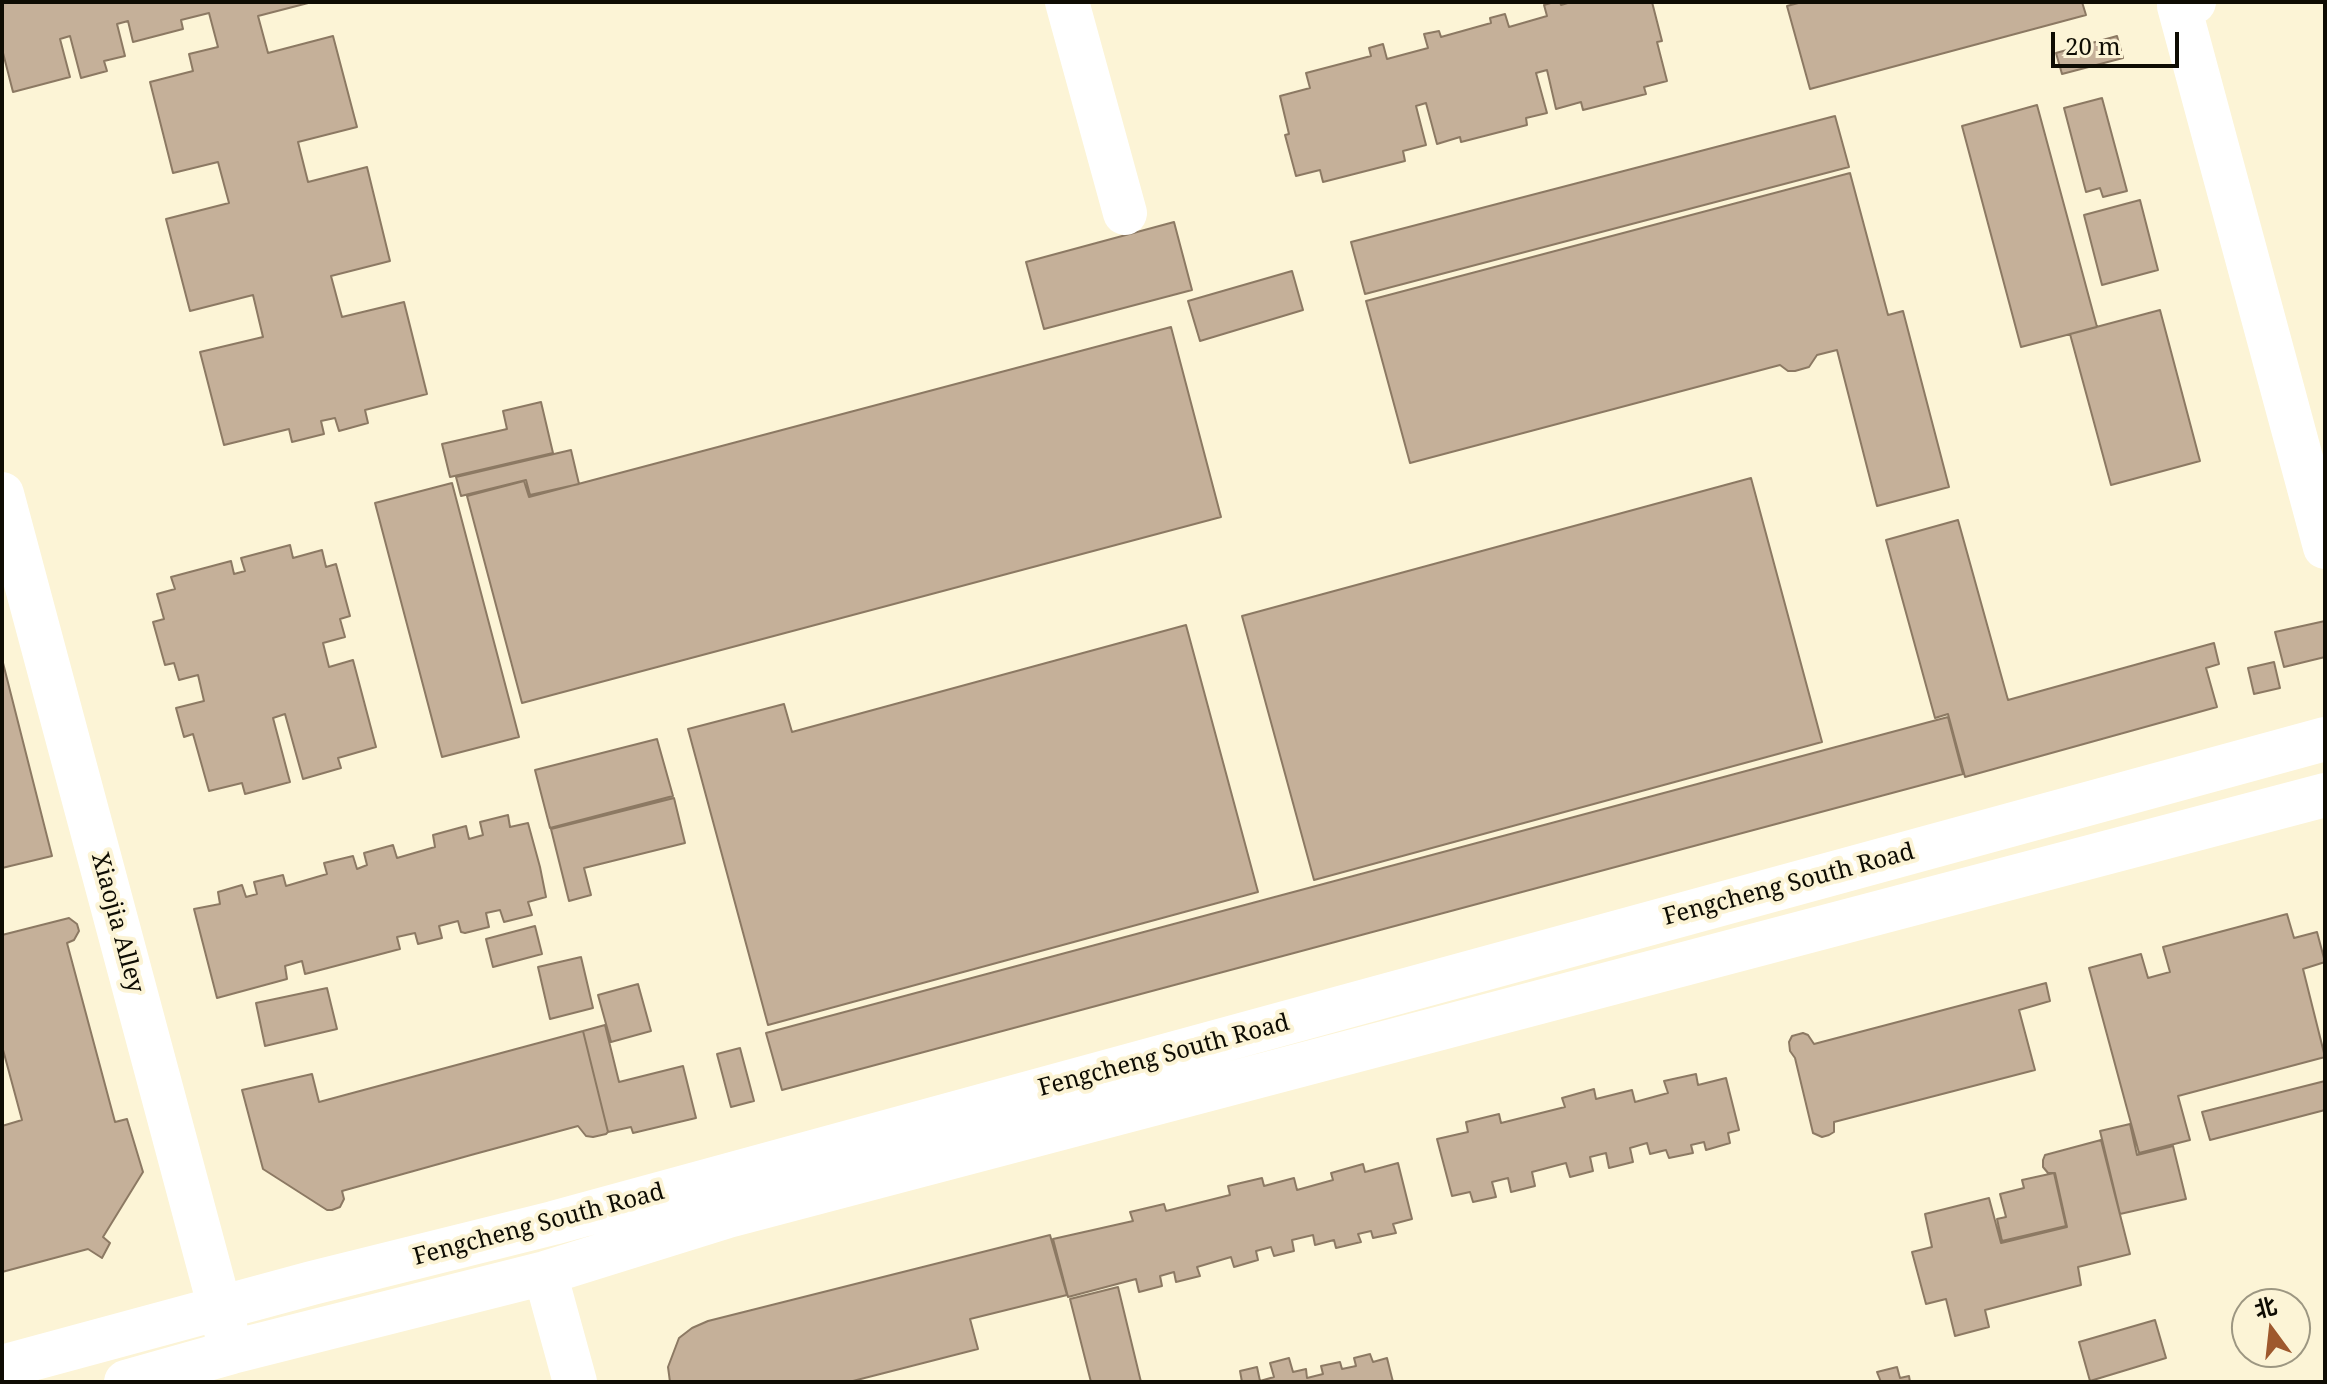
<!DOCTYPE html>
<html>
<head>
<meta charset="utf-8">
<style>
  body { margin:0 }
  #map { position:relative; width:2327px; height:1384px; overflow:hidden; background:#fcf4d6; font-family:"Noto Serif","Noto Sans SC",serif }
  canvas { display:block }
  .frame { position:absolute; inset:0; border:4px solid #0e0c03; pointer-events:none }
  .north { position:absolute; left:2231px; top:1288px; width:80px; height:80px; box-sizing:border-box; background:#fcf4d6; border:2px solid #9d9782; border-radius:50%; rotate:345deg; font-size:22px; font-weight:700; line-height:32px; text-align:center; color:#0e0c03 }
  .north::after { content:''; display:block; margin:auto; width:28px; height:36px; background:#9e582d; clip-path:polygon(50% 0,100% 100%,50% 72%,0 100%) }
  .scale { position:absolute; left:2051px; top:32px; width:128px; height:36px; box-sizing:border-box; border:4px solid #0e0c03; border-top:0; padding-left:10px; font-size:24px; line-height:28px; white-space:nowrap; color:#0e0c03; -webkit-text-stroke:6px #fcf4d6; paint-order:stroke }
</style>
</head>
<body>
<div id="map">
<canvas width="2327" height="1384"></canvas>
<div class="frame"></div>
<div class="north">北</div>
<div class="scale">20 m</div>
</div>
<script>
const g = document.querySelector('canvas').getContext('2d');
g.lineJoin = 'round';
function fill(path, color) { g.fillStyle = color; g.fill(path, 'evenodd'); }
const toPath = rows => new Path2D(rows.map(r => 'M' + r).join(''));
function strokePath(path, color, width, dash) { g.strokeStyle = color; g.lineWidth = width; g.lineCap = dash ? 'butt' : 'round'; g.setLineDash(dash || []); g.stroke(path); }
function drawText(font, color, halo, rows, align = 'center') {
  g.font = font + ' "Noto Serif",serif'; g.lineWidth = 8; g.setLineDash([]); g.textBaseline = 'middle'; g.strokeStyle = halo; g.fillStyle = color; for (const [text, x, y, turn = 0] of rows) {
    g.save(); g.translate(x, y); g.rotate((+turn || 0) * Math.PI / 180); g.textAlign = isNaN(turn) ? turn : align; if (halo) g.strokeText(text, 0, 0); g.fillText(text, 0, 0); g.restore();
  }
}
const building = toPath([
  [2,2,312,2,258,16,268,53,333,36,357,127,298,142,308,182,367,167,390,261,331,276,342,317,404,302,427,394,365,410,368,423,339,431,335,418,321,421,324,434,292,442,289,429,224,445,200,352,263,337,253,295,190,311,166,219,229,203,218,162,173,173,150,82,193,71,189,54,218,47,209,13,181,20,183,29,133,42,128,21,117,24,125,56,104,61,107,71,81,78,70,36,60,39,70,77,13,92,2,49,2,2],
  [1554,2,1560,2,1561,5,1571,2,1652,2,1662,41,1657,42,1667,81,1644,87,1646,94,1583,110,1581,102,1556,109,1547,70,1536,73,1547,113,1526,118,1527,125,1461,142,1460,137,1437,144,1426,103,1416,106,1426,145,1403,151,1405,161,1323,182,1320,170,1296,176,1285,135,1289,134,1280,96,1310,88,1306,73,1371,56,1369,48,1383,44,1387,59,1428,48,1424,34,1439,31,1441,37,1491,23,1490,18,1505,14,1509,27,1547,16,1544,5,1554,2],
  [1802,2,2082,2,2086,15,1810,89,1787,6,1802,2],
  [2117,36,2123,58,2062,74,2056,53,2117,36],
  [2102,98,2127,191,2103,197,2100,188,2086,192,2064,108,2102,98],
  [2037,105,2097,327,2021,347,1962,126,2037,105],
  [1835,116,1849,167,1365,294,1351,242,1835,116],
  [1850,173,1888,315,1903,311,1949,487,1877,506,1837,350,1817,355,1809,367,1795,371,1788,371,1780,365,1410,463,1366,301,1850,173],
  [2140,200,2158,270,2102,285,2084,215,2140,200],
  [1174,222,1192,290,1044,329,1026,262,1174,222],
  [1292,271,1303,310,1200,341,1188,301,1292,271],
  [2160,310,2200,461,2111,485,2070,334,2160,310],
  [1171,327,1221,517,522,703,467,496,524,481,529,497,1171,327],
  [541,402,553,453,450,477,442,444,507,429,503,411,541,402],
  [571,450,579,484,530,495,526,480,461,496,456,477,571,450],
  [1751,478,1822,742,1314,880,1242,616,1751,478],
  [452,483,519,737,442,757,375,503,452,483],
  [1958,520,2008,700,2214,643,2219,664,2206,668,2217,707,1965,777,1948,714,1935,718,1886,540,1958,520],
  [290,545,293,558,322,550,326,567,336,564,350,616,340,619,345,637,323,643,329,667,353,660,376,747,338,758,341,768,303,779,285,714,273,718,290,782,245,794,242,783,209,791,193,734,184,737,176,708,204,701,198,675,179,680,174,663,165,665,153,622,164,619,157,594,175,589,171,577,231,561,234,574,245,571,241,558,290,545],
  [2325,621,2325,657,2284,667,2275,632,2325,621],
  [1186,625,1258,892,768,1025,688,729,784,704,792,732,1186,625],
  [2,659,52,856,2,868,2,659],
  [2274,662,2280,688,2254,694,2248,668,2274,662],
  [1948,717,1963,774,782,1090,766,1033,1948,717],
  [657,739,673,796,550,828,535,770,657,739],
  [674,798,685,843,584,868,591,895,569,901,551,829,674,798],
  [508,815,510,827,528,823,540,867,546,897,528,902,532,915,504,922,500,910,486,913,489,927,465,933,461,932,458,921,439,926,442,938,418,944,415,933,397,937,400,949,305,974,302,961,285,966,287,979,217,998,194,909,220,904,218,892,242,885,246,897,257,894,254,882,283,875,286,886,327,874,324,863,353,856,357,869,367,865,364,853,393,845,397,858,435,847,433,835,466,826,469,839,483,835,480,822,508,815],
  [2287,914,2294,938,2317,932,2325,962,2303,969,2325,1057,2178,1096,2190,1140,2139,1153,2089,968,2141,954,2148,978,2170,972,2163,947,2287,914],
  [69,918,77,924,79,931,74,940,67,943,115,1122,127,1119,143,1172,103,1237,110,1243,102,1258,88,1249,2,1272,2,1126,22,1120,2,1046,2,935,69,918],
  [535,926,542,954,493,967,486,939,535,926],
  [581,957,593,1008,550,1019,538,967,581,957],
  [2046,983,2050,1001,2019,1010,2035,1070,1834,1122,1834,1132,1829,1135,1822,1137,1813,1133,1795,1058,1790,1051,1789,1042,1792,1036,1803,1033,1808,1035,1814,1044,2046,983],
  [638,984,651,1031,611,1042,598,995,638,984],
  [327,988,337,1029,265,1046,256,1003,327,988],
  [605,1025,619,1082,683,1066,696,1118,633,1133,631,1127,608,1132,583,1031,605,1025],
  [583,1031,608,1132,606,1134,593,1137,586,1136,578,1126,471,1155,342,1191,344,1199,340,1207,332,1210,327,1210,263,1169,242,1090,312,1074,319,1102,583,1031],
  [740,1048,754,1101,731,1107,717,1054,740,1048],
  [1696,1074,1698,1085,1726,1078,1739,1130,1728,1133,1730,1143,1706,1150,1704,1142,1691,1145,1693,1153,1669,1158,1666,1150,1650,1154,1647,1143,1630,1148,1633,1162,1609,1168,1606,1153,1590,1157,1593,1171,1570,1177,1566,1163,1532,1172,1535,1186,1511,1192,1508,1178,1492,1182,1496,1197,1473,1202,1470,1192,1452,1196,1437,1139,1468,1132,1466,1122,1499,1114,1501,1123,1565,1107,1562,1098,1594,1089,1596,1099,1632,1090,1635,1102,1668,1093,1664,1081,1696,1074],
  [2325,1081,2325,1110,2210,1140,2202,1112,2325,1081],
  [2130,1124,2137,1155,2173,1146,2186,1199,2120,1214,2100,1131,2130,1124],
  [2101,1140,2130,1254,2078,1267,2081,1285,1985,1310,1989,1327,1955,1336,1946,1299,1926,1304,1912,1252,1932,1247,1925,1214,1989,1198,2001,1243,2067,1227,2055,1173,2048,1173,2043,1167,2043,1160,2045,1155,2101,1140],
  [1398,1163,1412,1219,1393,1224,1396,1233,1373,1238,1371,1231,1358,1234,1361,1242,1336,1248,1334,1240,1315,1245,1313,1235,1292,1240,1294,1251,1274,1256,1271,1247,1256,1251,1258,1260,1234,1267,1231,1257,1197,1267,1200,1276,1176,1282,1174,1272,1160,1276,1162,1286,1139,1292,1136,1279,1068,1297,1053,1239,1133,1221,1130,1212,1164,1204,1166,1211,1230,1195,1228,1186,1262,1178,1264,1186,1294,1178,1297,1190,1333,1180,1331,1173,1363,1164,1365,1172,1398,1163],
  [2054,1173,2066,1226,2002,1241,1997,1219,2006,1217,2000,1194,2024,1188,2022,1180,2054,1173],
  [1050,1235,1067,1295,970,1319,978,1349,849,1382,670,1382,668,1367,679,1338,692,1328,708,1321,1050,1235],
  [1118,1287,1141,1382,1091,1382,1070,1299,1118,1287],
  [2155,1320,2166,1358,2090,1381,2079,1342,2155,1320],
  [1370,1354,1373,1362,1387,1358,1393,1382,1242,1382,1240,1371,1257,1367,1260,1381,1274,1377,1270,1363,1289,1358,1293,1372,1306,1369,1307,1378,1323,1374,1321,1366,1340,1362,1342,1369,1356,1366,1354,1358,1370,1354],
  [1897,1367,1900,1378,1909,1376,1910,1382,1881,1382,1877,1372,1897,1367]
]);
const street = toPath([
  [1067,2,1125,213],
  [2194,2,2179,6,2325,547]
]);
const secondary = toPath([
  [2,494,228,1338],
  [545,1273,575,1382],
  [2,1367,312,1283,553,1223,2325,739],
  [126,1382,232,1352,545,1273,728,1216,2325,795]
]);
const streetNames = [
  ["Fengcheng South Road",1789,885,-15],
  ["Xiaojia Alley",117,923,75],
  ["Fengcheng South Road",1164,1056,-15],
  ["Fengcheng South Road",539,1225,-15]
];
fill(building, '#c5b099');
strokePath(building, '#8c7963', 2);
strokePath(street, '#fff', 44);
strokePath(secondary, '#fff', 44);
drawText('24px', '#0e0c03', '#fcf4d6', streetNames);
</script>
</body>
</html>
